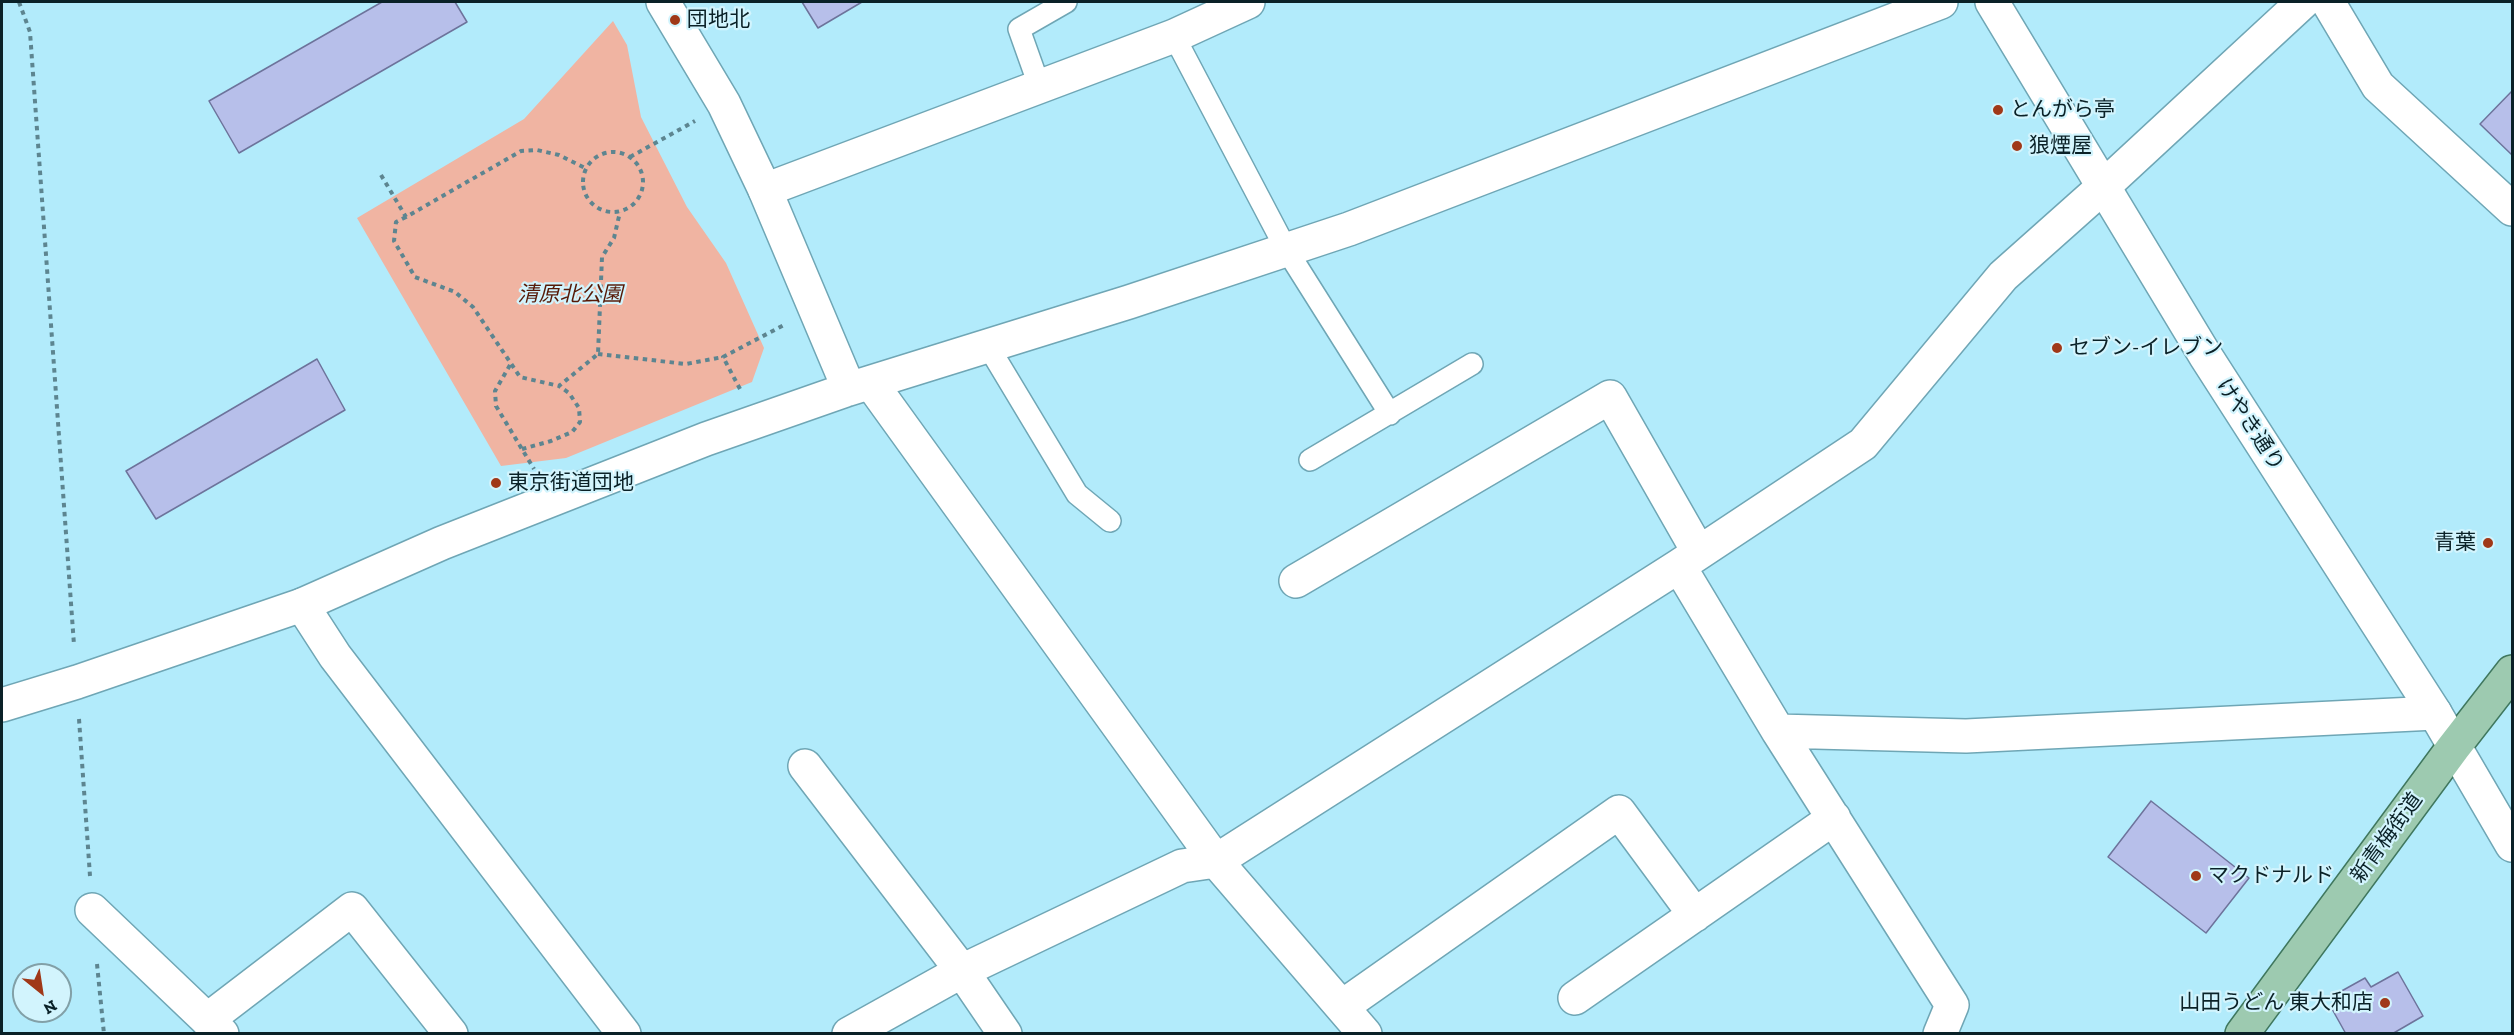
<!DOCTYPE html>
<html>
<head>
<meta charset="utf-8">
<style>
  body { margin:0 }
  #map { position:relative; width:2514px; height:1035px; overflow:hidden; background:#b2ebfb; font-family:"Zilla Slab",serif }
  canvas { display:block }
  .frame { position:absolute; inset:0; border:3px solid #0a2127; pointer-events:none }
  .north { position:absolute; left:12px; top:963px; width:60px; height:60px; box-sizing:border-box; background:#d2f4fd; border:2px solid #82a0a7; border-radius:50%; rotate:150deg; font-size:16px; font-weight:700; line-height:24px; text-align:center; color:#0a2127 }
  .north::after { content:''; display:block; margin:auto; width:21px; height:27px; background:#a03818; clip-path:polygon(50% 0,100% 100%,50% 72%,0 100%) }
</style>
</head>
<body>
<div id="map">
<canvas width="2514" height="1035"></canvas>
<div class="frame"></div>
<div class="north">N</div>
</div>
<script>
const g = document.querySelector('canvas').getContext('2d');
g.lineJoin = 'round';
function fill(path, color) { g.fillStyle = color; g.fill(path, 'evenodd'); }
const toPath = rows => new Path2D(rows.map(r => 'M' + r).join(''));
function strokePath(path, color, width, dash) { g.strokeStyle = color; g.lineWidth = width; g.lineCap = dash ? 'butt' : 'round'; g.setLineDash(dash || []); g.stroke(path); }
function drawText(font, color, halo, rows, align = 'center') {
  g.font = font + ' "Zilla Slab","Noto Sans JP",serif'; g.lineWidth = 4.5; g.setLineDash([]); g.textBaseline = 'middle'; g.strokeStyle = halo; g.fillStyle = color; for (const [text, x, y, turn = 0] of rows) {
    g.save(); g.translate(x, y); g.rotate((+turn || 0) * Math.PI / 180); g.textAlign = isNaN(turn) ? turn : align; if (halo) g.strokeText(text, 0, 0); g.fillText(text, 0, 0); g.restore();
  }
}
const green = toPath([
  [613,21,627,45,641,117,687,207,726,263,764,348,752,382,566,458,501,466,357,218,524,119]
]);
const building = toPath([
  [382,2,455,2,467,22,239,153,209,101,382,2],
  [802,2,862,2,818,28,802,2],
  [2512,91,2512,155,2480,124,2512,91],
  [317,359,345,410,156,519,126,471,317,359],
  [2151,801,2249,878,2206,933,2108,857,2151,801],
  [2398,972,2423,1016,2392,1034,2346,1034,2332,1009,2344,1003,2338,993,2365,978,2371,987,2398,972]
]);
const path = toPath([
  [19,2,30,32,74,645],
  '583 182a30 30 0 1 1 60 0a30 30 0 1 1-60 0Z',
  [630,157,695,121],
  [381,175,406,217,521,151,537,150,559,155,585,168],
  [406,217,396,222,394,241,415,277,455,292,473,307,520,377,559,386,598,354,602,257,614,238,620,212],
  [598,354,686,364,723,357],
  [510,365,495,391,496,406,534,469],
  [740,389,723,357,784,325],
  [522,449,551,441,572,432,580,422,579,408,569,393,559,386],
  [79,719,90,876],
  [97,964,104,1034]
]);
const lane = toPath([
  [1174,36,1286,249,1390,414],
  [1040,88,1019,29,1066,2],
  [988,346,1077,494,1110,521],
  [1310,460,1472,364]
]);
const street = toPath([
  [2328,2,2378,86,2512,209],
  [765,190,1174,36,1248,2],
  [871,383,1216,861,1365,1034],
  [1679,566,1778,731,1952,1005,1940,1034],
  [1296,581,1610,397,1698,551],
  [302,605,335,656,624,1034],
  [1778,731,1966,736,2435,713],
  [805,766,962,971,1005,1034],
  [92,910,222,1034],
  [1575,998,1834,818],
  [1343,1006,1619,812,1695,915],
  [207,1020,352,909,451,1034],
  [849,1034,962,971,1182,866,1216,861,1679,566,1863,444,2003,276,2103,187,2303,2]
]);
const secondary = toPath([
  [663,2,724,104,765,190,849,389],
  [1992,2,2205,355,2435,713,2512,845],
  [2,705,77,682,302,605,442,543,706,439,849,389,1129,302,1349,229,1941,2]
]);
const primary = toPath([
  [2242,1034,2453,748,2512,672]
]);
const markers = [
  [675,20,6,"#a03818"],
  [1998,110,6,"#a03818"],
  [2017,146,6,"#a03818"],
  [2057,348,6,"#a03818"],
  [496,483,6,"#a03818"],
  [2488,543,6,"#a03818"],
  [2196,876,6,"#a03818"],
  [2385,1003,6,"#a03818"]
];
const poiNames = [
  ["団地北",687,20],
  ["とんがら亭",2010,110],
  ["狼煙屋",2029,146],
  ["セブン-イレブン",2069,348],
  ["東京街道団地",508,483],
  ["青葉",2476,543,"right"],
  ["マクドナルド",2208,876],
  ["山田うどん 東大和店",2373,1003,"right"]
];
const parkNames = [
  ["清原北公園",570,295]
];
const streetNames = [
  ["けやき通り",2250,425,57],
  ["新青梅街道",2387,838,-54]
];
fill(green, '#f0b4a2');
fill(building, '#b7bfea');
strokePath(building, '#6d739b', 1.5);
strokePath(lane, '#6fa6b5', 24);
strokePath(street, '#6fa6b5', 36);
strokePath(secondary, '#6fa6b5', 36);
strokePath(primary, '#3f775e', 36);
strokePath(path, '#5d8590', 4, [4.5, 4.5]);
strokePath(lane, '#fff', 21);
strokePath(street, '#fff', 33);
strokePath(secondary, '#fff', 33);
strokePath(primary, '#9dcab0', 33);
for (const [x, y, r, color] of markers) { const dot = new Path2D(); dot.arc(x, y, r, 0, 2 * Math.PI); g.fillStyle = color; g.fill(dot); strokePath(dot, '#d2f4fd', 2); }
drawText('21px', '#0a2127', '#d2f4fd', poiNames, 'left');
drawText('italic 21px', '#561906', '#d2f4fd', parkNames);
drawText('21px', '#0a2127', '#d2f4fd', streetNames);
</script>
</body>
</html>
